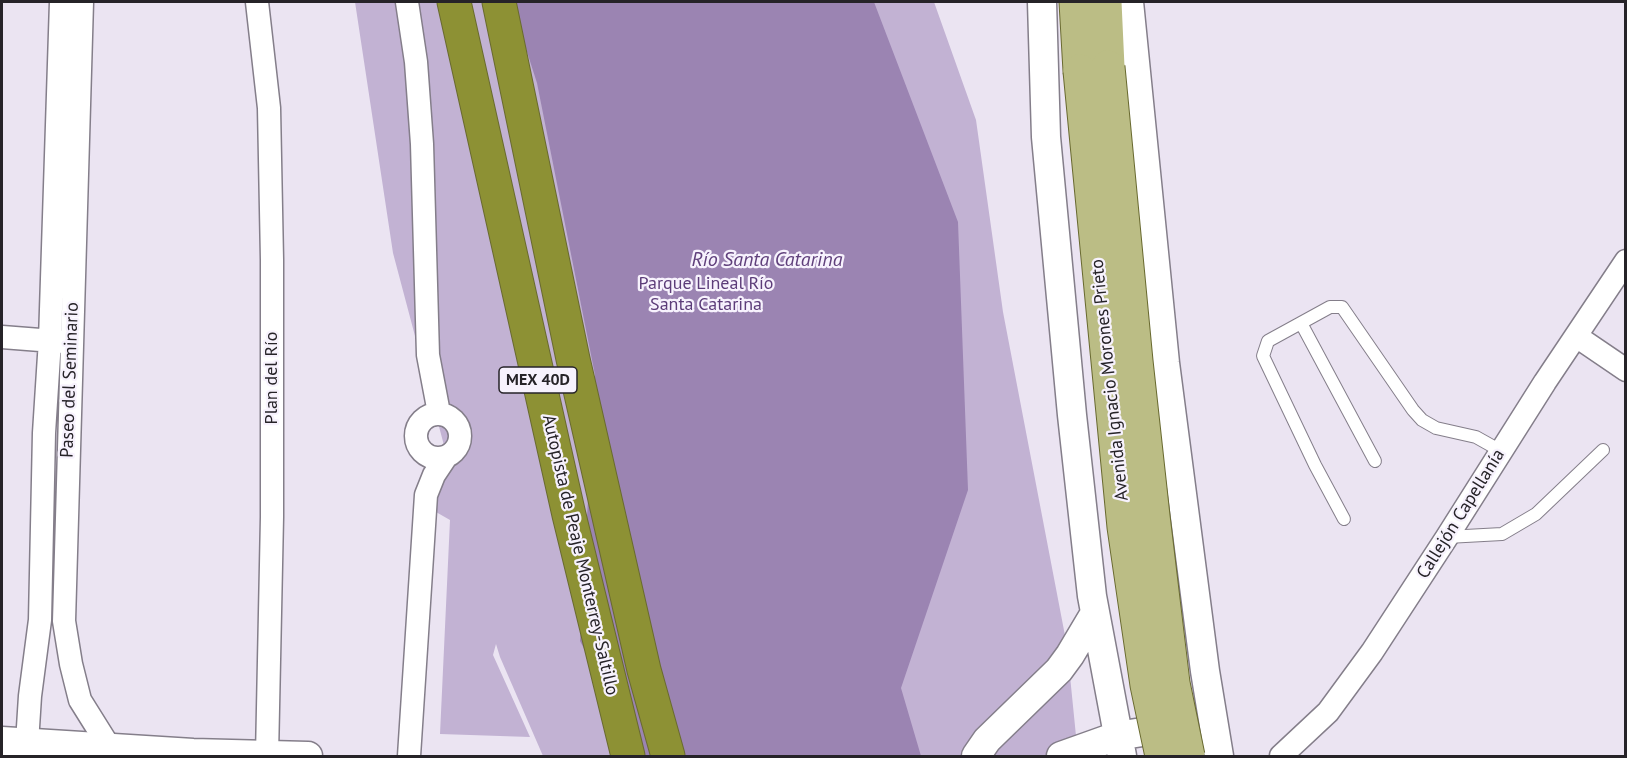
<!DOCTYPE html>
<html>
<head>
<meta charset="utf-8">
<style>
  body { margin:0 }
  #map { position:relative; width:1627px; height:758px; overflow:hidden; background:#ebe4f2; font-family:"PT Sans",sans-serif }
  canvas { display:block }
  .frame { position:absolute; inset:0; border:3px solid #262328; pointer-events:none }
</style>
</head>
<body>
<div id="map">
<canvas width="1627" height="758"></canvas>
<div class="frame"></div>
</div>
<script>
const g = document.querySelector('canvas').getContext('2d');
g.lineJoin = 'round';
function fill(path, color) { g.fillStyle = color; g.fill(path, 'evenodd'); }
const toPath = rows => new Path2D(rows.map(r => 'M' + r).join(''));
function strokePath(path, color, width, dash) { g.strokeStyle = color; g.lineWidth = width; g.lineCap = dash ? 'butt' : 'round'; g.setLineDash(dash || []); g.stroke(path); }
function drawText(font, color, halo, rows, align = 'center') {
  g.font = font + ' "PT Sans",sans-serif'; g.lineWidth = 4.5; g.setLineDash([]); g.textBaseline = 'middle'; g.strokeStyle = halo; g.fillStyle = color; for (const [text, x, y, turn = 0] of rows) {
    g.save(); g.translate(x, y); g.rotate((+turn || 0) * Math.PI / 180); g.textAlign = isNaN(turn) ? turn : align; if (halo) g.strokeText(text, 0, 0); g.fillText(text, 0, 0); g.restore();
  }
}
const green = toPath([
  [355,2,934,2,976,120,1003,312,1067,646,1078,756,543,756,500,657,496,644,493,655,530,737,440,734,450,520,429,508,450,468,393,253]
]);
const water = toPath([
  [511,2,874,2,958,222,968,490,901,688,921,756,640,756,580,641,595,375,537,83]
]);
const service = toPath([
  [1301,323,1375,461],
  [1344,519,1315,465,1263,356,1268,341,1330,307,1342,307,1413,410,1422,420,1436,428,1476,437,1501,451],
  [1447,537,1502,534,1536,514,1603,450]
]);
const minor = toPath([
  [82,2,64,621,71,664,80,700,110,748],
  [257,2,269,108,272,260,272,517,267,756],
  [407,2,416,62,422,144,428,355,439,413],
  [1576,336,1626,370],
  [2,337,66,342],
  '416 436a22 22 0 1 1 44 0a22 22 0 1 1-44 0Z',
  [27,743,30,696,40,620,44,433,50,340,61,2],
  [409,756,426,495,434,475,446,457],
  [1281,756,1328,712,1372,652,1447,537,1545,382,1626,261]
]);
const tertiary = toPath([
  [1042,2,1046,137,1072,415,1092,596,1122,756],
  [1129,2,1165,363,1205,671,1219,756],
  [2,741,193,753,308,756],
  [976,756,987,740,1059,670,1070,655,1095,613],
  [1061,756,1117,736,1155,730,1178,731]
]);
const primary = toPath([
  [1076,2,1080,71],
  [1105,2,1108,67]
]);
const motorway = toPath([
  [454,2,569,515,628,756],
  [499,2,573,359,644,670,668,756]
]);
const primaryBridge = toPath([
  [1108,67,1136,361,1153,516,1173,683,1188,756],
  [1080,71,1124,527,1147,685,1162,756]
]);
const shields = [
  [538,380,78]
];
const shieldNames = [
  ["MEX 40D",538,380]
];
const parkNames = [
  ["Parque Lineal Río",706,284],
  ["Santa Catarina",706,305]
];
const streetNames = [
  ["Plan del Río",272,378,-90],
  ["Paseo del Seminario",70,380,-88],
  ["Avenida Ignacio Morones Prieto",1110,380,-96],
  ["Callejón Capellanía",1461,514,-58],
  ["Autopista de Peaje Monterrey-Saltillo",580,555,77]
];
const waterNames = [
  ["Río Santa Catarina",767,260]
];
fill(green, '#c2b2d3');
fill(water, '#9b84b2');
strokePath(service, '#847e8a', 14);
strokePath(minor, '#847e8a', 25);
strokePath(tertiary, '#847e8a', 31);
strokePath(primary, '#696a30', 35);
strokePath(motorway, '#696a30', 35);
strokePath(service, '#fff', 12);
strokePath(minor, '#fff', 22);
strokePath(tertiary, '#fff', 28);
strokePath(primary, '#bbbd85', 33);
strokePath(motorway, '#8d9134', 33);
strokePath(primaryBridge, '#696a30', 35, []);
strokePath(primaryBridge, '#bbbd85', 33);
for (const [x, y, w] of shields) { const box = new Path2D(); box.roundRect(x - w / 2, y - 13, w, 26, 4.5); g.fillStyle = '#f7f2fd'; g.fill(box); strokePath(box, '#262328', 1.5); }
drawText('bold 16px', '#262328', null, shieldNames);
drawText('18px', '#5c3c79', '#f7f2fd', parkNames);
drawText('18px', '#262328', '#f7f2fd', streetNames);
drawText('italic 20px', '#60407c', '#f7f2fd', waterNames);
</script>
</body>
</html>
